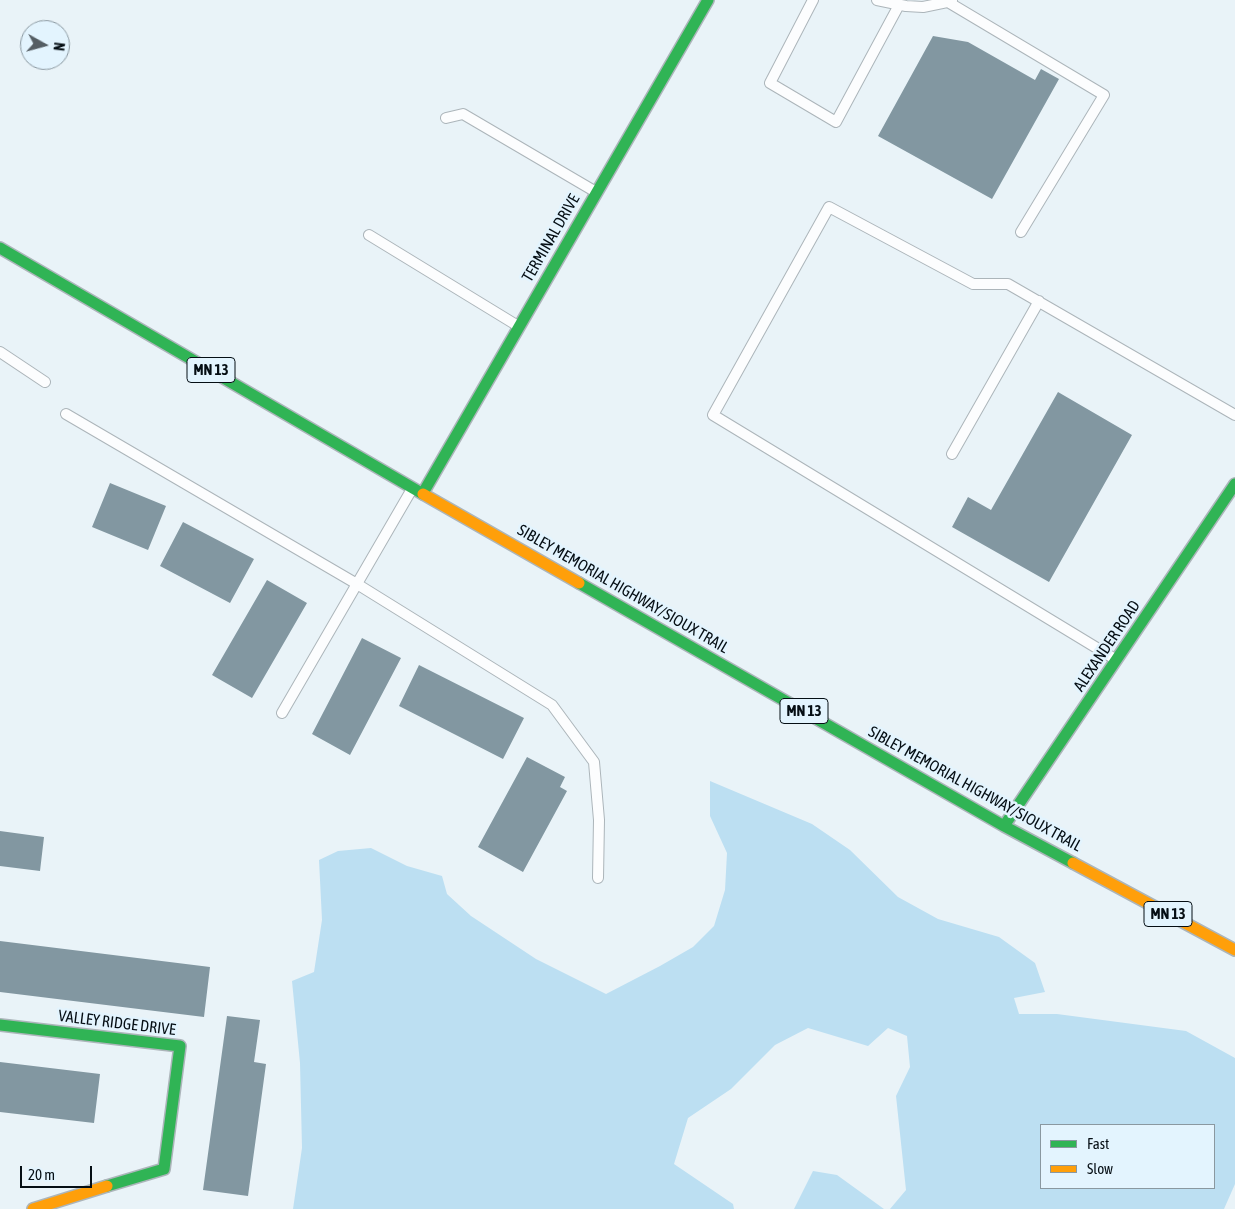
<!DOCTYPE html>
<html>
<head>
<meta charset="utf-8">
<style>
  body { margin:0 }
  #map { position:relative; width:1235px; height:1209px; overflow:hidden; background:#e9f3f8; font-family:"Asap Condensed",sans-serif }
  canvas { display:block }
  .legend { position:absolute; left:1040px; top:1124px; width:175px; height:65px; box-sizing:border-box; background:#e3f4fe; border:1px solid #8a98a0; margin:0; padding:6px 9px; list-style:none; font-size:15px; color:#050e14 }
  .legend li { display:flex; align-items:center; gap:10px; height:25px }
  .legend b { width:25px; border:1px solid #8a98a0 }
  .north { position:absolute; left:20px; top:20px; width:50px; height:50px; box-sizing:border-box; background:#e3f4fe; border:1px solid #8a98a0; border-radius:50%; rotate:97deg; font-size:14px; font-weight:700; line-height:20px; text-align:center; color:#050e14 }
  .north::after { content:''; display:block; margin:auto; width:18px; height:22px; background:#555e64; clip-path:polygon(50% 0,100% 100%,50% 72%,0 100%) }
  .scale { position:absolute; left:20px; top:1166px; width:72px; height:22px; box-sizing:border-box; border:2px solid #050e14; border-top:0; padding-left:6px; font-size:15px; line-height:18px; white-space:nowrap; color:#050e14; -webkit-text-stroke:4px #e3f4fe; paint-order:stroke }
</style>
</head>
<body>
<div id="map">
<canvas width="1235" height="1209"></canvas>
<ul class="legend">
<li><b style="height:6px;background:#30b455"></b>Fast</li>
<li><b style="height:6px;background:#ff9f0a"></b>Slow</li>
</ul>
<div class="north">N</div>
<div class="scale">20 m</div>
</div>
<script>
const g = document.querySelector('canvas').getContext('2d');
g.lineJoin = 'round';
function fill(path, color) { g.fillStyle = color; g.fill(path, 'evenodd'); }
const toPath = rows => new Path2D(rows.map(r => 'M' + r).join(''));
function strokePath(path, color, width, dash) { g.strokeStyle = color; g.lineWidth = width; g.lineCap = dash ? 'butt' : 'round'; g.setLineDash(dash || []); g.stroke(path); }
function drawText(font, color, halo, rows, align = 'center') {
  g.font = font + ' "Asap Condensed",sans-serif'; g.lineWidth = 5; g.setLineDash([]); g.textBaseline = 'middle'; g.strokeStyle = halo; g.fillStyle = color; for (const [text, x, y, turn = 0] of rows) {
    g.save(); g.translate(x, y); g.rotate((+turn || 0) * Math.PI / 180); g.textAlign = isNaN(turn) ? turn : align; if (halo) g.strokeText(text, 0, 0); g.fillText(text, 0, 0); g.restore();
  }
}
const green = toPath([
  [710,781,812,824,850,850,898,897,938,919,999,937,1035,963,1045,992,1014,998,1019,1014,1057,1014,1186,1031,1235,1058,1235,1184,1224,1209,890,1209,906,1190,896,1096,910,1067,907,1036,888,1028,868,1046,808,1028,775,1045,731,1089,688,1118,674,1164,733,1204,734,1209,293,1209,302,1148,300,1063,292,981,314,972,322,920,319,860,338,851,371,848,407,866,442,876,447,894,471,916,536,959,606,994,660,966,693,947,714,926,725,890,727,853,710,816],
  [1214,1125,1214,1188,1041,1188,1041,1125],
  [813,1171,837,1175,884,1209,794,1209]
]);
const building = toPath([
  [933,36,968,42,1035,80,1041,69,1059,79,992,199,878,136],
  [1058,392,1132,435,1049,582,952,527,968,497,991,510],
  [110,483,166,506,148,550,92,527],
  [183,522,254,559,230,603,160,566],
  [267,580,307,603,252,698,212,675],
  [362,638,401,658,350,755,312,734],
  [419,665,524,718,503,759,399,706],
  [527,757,565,777,560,787,567,791,523,872,478,847],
  [0,831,44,837,40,871,0,866],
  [0,941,210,967,204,1017,0,992],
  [227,1016,260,1020,254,1062,266,1064,248,1196,203,1190],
  [0,1062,100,1074,94,1123,0,1112]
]);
const lane = toPath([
  [813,0,770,83,836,122,899,5],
  [877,0,906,6,923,7,952,1],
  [948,2,1104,95,1021,232],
  [446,118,463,114,596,192],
  [369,235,518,326],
  [0,352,45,382],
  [66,414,357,584,552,705,594,762,599,820,598,878],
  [952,454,1039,301],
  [1115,659,713,415,829,207,973,284,1008,284,1235,415],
  [282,713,412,489]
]);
const fast = toPath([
  [0,248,423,494],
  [423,493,708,0],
  [579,583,1004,826,1073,863],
  [1004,826,1235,484],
  [0,1025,180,1046,164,1169,107,1186]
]);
const slow = toPath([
  [423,494,579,583],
  [1073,863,1235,950],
  [33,1209,107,1186]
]);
const shields = [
  [211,370,48],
  [804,711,48],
  [1168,914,48]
];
const shieldNames = [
  ["MN 13",211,370],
  ["MN 13",804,711],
  ["MN 13",1168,914]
];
const streetNames = [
  ["TERMINAL DRIVE",551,238,-60],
  ["SIBLEY MEMORIAL HIGHWAY/SIOUX TRAIL",623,589,30],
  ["ALEXANDER ROAD",1107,646,-56],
  ["SIBLEY MEMORIAL HIGHWAY/SIOUX TRAIL",975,789,29],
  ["VALLEY RIDGE DRIVE",117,1023,7]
];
fill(green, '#bcdff2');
fill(building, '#8297a1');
strokePath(lane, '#acb5ba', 12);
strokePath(fast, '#acb5ba', 14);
strokePath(slow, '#acb5ba', 14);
strokePath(lane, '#fcfdfe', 10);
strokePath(fast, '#30b455', 11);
strokePath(slow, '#ff9f0a', 11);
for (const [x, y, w] of shields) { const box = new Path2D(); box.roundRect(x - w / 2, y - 12.5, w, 25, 4); g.fillStyle = '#e3f4fe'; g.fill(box); strokePath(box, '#050e14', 1); }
drawText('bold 15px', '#050e14', null, shieldNames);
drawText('16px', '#050e14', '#e3f4fe', streetNames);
</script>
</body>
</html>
